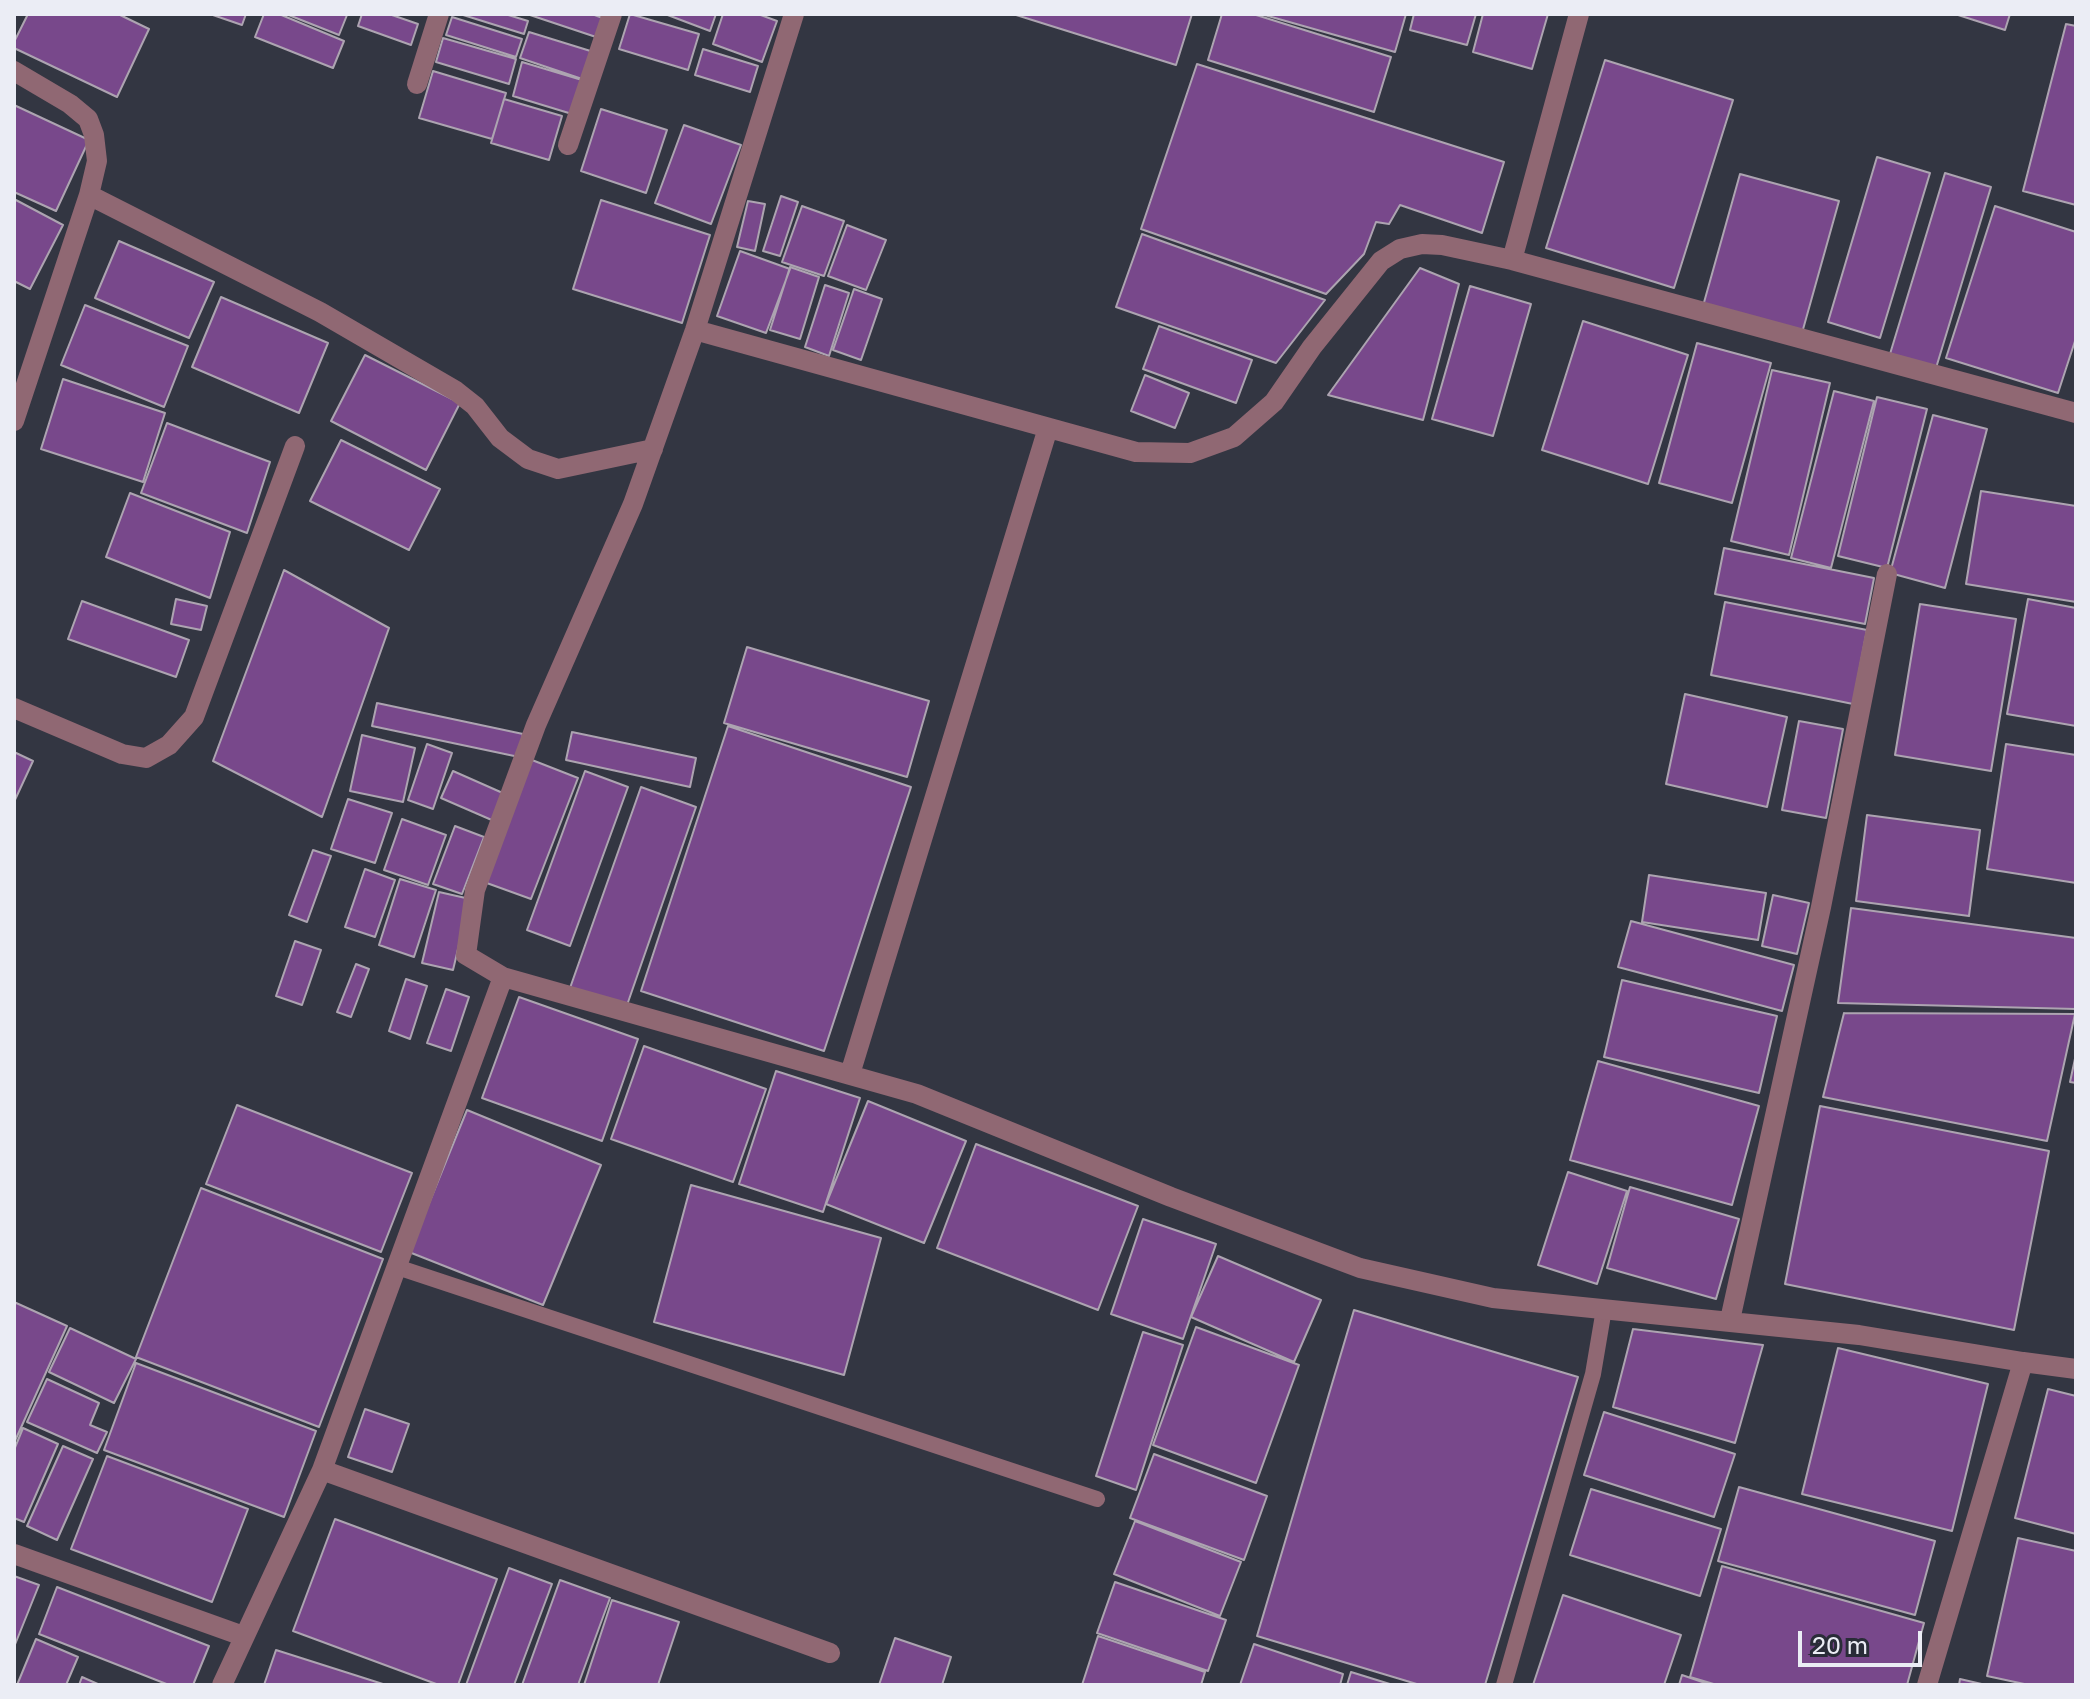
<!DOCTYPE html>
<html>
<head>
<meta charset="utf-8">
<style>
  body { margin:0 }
  #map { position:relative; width:2090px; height:1699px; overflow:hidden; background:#333642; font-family:"Golos Text",sans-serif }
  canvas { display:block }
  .frame { position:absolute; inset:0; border:16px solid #ebedf5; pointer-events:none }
  .scale { position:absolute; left:1798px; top:1631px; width:124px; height:36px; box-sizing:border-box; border:4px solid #ebedf5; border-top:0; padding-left:10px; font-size:24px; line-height:28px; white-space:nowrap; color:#ebedf5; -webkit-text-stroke:6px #292c38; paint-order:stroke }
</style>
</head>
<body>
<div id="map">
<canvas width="2090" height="1699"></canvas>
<div class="frame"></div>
<div class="scale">20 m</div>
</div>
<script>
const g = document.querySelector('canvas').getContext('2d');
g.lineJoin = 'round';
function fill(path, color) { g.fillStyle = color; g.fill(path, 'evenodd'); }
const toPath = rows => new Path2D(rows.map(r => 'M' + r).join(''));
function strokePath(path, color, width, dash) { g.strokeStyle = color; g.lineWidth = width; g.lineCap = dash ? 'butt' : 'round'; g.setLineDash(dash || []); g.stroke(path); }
const building = toPath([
  [28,14,118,14,149,29,117,97,14,48,14,42,28,14],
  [210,14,246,14,242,25,210,14],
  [264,14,279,14,344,41,333,68,255,37,264,14],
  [286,14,345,14,347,15,339,35,286,14],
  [362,14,389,14,418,24,411,45,358,26,362,14],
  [460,14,505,14,528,21,524,34,460,14],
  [592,14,605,19,599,38,530,15,592,14],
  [630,14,699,34,688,70,619,49,630,14],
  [665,14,716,14,710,31,665,14],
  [723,14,758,14,777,21,762,62,713,44,723,14],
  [1013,14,1192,14,1176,65,1013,14],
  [1222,14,1253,14,1391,57,1374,112,1208,60,1222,14],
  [1261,14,1406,14,1395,52,1261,14],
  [1414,14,1476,14,1467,45,1410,30,1414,14],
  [1483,14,1548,14,1532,69,1473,52,1483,14],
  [1955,14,2010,14,2005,30,1955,14],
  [452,17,522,39,516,57,446,35,452,17],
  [2066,24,2076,26,2076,205,2023,191,2066,24],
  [529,32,597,53,588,81,520,58,529,32],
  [443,38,516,59,509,84,436,62,443,38],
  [703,49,758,66,750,92,695,75,703,49],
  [1605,60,1733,100,1674,288,1546,248,1605,60],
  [522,62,582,80,572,114,513,96,522,62],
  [1197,64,1504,162,1482,233,1400,205,1389,224,1376,222,1364,254,1326,294,1141,229,1197,64],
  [433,71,506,93,492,139,419,118,433,71],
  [504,99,562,116,549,160,491,143,504,99],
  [14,105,89,140,56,211,14,192,14,105],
  [601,109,667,130,646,193,581,171,601,109],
  [684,125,741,145,711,224,655,203,684,125],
  [1877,157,1930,173,1880,338,1828,322,1877,157],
  [1945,173,1991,187,1936,368,1890,354,1945,173],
  [1740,174,1839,201,1802,333,1703,306,1740,174],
  [781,196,798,202,780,256,763,251,781,196],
  [14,199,63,225,30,289,14,281,14,199],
  [601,200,710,235,682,323,573,289,601,200],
  [748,201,765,204,755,251,737,247,748,201],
  [802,206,844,221,824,276,782,262,802,206],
  [1995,206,2076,232,2076,338,2058,393,1946,358,1995,206],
  [847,225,886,240,866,290,828,276,847,225],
  [1142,234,1325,300,1276,363,1116,307,1142,234],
  [119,241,214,282,189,338,95,298,119,241],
  [740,251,790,269,766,333,717,316,740,251],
  [790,267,819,277,800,339,770,330,790,267],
  [1420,268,1459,284,1423,420,1328,395,1420,268],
  [825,285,849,293,829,356,805,347,825,285],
  [1470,286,1531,304,1493,436,1432,419,1470,286],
  [854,289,882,299,861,360,833,350,854,289],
  [221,297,328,343,299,413,192,367,221,297],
  [85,305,188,346,164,407,61,365,85,305],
  [1583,321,1688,355,1648,484,1542,450,1583,321],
  [1159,326,1252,360,1236,403,1143,369,1159,326],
  [1697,343,1771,363,1732,503,1659,483,1697,343],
  [365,355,460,403,426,470,331,421,365,355],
  [1772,370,1830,383,1789,555,1731,541,1772,370],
  [1145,375,1189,393,1175,428,1131,411,1145,375],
  [63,379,165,413,143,482,41,449,63,379],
  [1834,391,1874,401,1831,568,1791,558,1834,391],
  [1877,397,1927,409,1887,568,1838,556,1877,397],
  [1933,415,1987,429,1945,588,1890,573,1933,415],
  [167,423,270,462,247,533,141,493,167,423],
  [341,440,440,489,409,550,310,501,341,440],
  [1981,491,2076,506,2076,602,1966,584,1981,491],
  [130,493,230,532,210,598,106,557,130,493],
  [1724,548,1874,578,1865,624,1715,594,1724,548],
  [284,570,389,628,322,817,213,761,284,570],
  [176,599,207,606,201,630,171,624,176,599],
  [2028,599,2076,608,2076,726,2007,714,2028,599],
  [82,601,189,640,176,677,68,639,82,601],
  [1725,602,1867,630,1853,704,1711,675,1725,602],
  [1920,604,2016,619,1991,771,1895,755,1920,604],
  [747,647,929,701,907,777,724,723,747,647],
  [1685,694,1787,717,1767,807,1666,784,1685,694],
  [377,703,523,734,519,757,372,726,377,703],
  [1799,721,1843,729,1826,818,1782,810,1799,721],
  [728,726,911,787,824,1051,641,991,728,726],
  [572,732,696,758,690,787,566,760,572,732],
  [362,735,415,748,403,802,350,791,362,735],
  [427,744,452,753,433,809,408,800,427,744],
  [2006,744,2076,755,2076,883,1987,869,2006,744],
  [14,752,33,761,14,802,14,752],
  [532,760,578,778,531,899,484,882,532,760],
  [453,771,505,794,494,821,441,798,453,771],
  [585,771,628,787,570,946,527,930,585,771],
  [641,787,696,807,626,1008,570,988,641,787],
  [348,799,392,813,375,863,331,849,348,799],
  [1867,815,1980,830,1969,916,1856,901,1867,815],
  [402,819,446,835,428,885,384,870,402,819],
  [455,826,484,837,462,894,433,884,455,826],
  [313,850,331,856,307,922,289,915,313,850],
  [365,869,395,880,375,937,345,927,365,869],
  [1649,875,1766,893,1758,940,1642,922,1649,875],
  [400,879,436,890,414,957,379,945,400,879],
  [439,892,470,899,453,970,422,963,439,892],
  [1773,895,1809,903,1797,954,1762,946,1773,895],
  [1851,908,2076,938,2076,1009,1838,1003,1851,908],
  [1631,921,1794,965,1782,1011,1618,967,1631,921],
  [295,941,321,950,302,1005,276,996,295,941],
  [356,964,369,969,351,1017,337,1012,356,964],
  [406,979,427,986,410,1039,389,1031,406,979],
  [1622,980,1777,1016,1759,1093,1604,1057,1622,980],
  [446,989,469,997,451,1051,427,1043,446,989],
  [519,997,638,1039,602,1141,482,1098,519,997],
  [1844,1013,2075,1014,2047,1141,1823,1097,1844,1013],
  [644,1046,766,1089,733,1182,611,1139,644,1046],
  [2076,1054,2076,1083,2070,1082,2076,1054],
  [1598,1061,1759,1106,1732,1205,1570,1160,1598,1061],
  [776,1071,860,1098,823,1212,739,1184,776,1071],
  [868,1101,966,1141,924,1243,826,1204,868,1101],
  [237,1105,412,1173,381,1252,206,1184,237,1105],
  [1820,1106,2049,1151,2014,1330,1785,1284,1820,1106],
  [467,1110,601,1165,543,1305,409,1252,467,1110],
  [976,1144,1138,1206,1098,1310,937,1248,976,1144],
  [1568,1172,1627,1191,1597,1284,1538,1265,1568,1172],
  [691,1185,881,1238,844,1375,654,1322,691,1185],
  [1630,1187,1739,1219,1716,1299,1607,1268,1630,1187],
  [201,1188,383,1259,319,1427,136,1357,201,1188],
  [1143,1219,1216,1244,1183,1339,1111,1314,1143,1219],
  [1218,1256,1321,1300,1294,1362,1191,1317,1218,1256],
  [14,1302,67,1326,14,1443,14,1302],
  [1354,1310,1578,1377,1485,1685,1420,1685,1257,1636,1354,1310],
  [1196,1327,1299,1365,1256,1483,1153,1445,1196,1327],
  [70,1328,136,1359,114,1403,49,1372,70,1328],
  [1633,1329,1763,1345,1735,1443,1613,1407,1633,1329],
  [1143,1332,1183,1345,1136,1490,1096,1476,1143,1332],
  [1838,1348,1988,1384,1952,1531,1802,1494,1838,1348],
  [136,1363,316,1431,284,1517,104,1450,136,1363],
  [47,1379,99,1403,90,1425,107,1432,97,1453,27,1422,47,1379],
  [2048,1389,2076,1396,2076,1534,2015,1518,2048,1389],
  [365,1409,409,1424,392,1472,348,1457,365,1409],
  [1604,1412,1735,1454,1714,1517,1584,1475,1604,1412],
  [23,1428,58,1444,24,1522,14,1518,14,1450,23,1428],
  [63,1446,93,1459,57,1540,27,1526,63,1446],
  [1154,1454,1267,1496,1244,1560,1130,1518,1154,1454],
  [107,1456,248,1509,212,1602,71,1549,107,1456],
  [1739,1487,1935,1541,1915,1615,1718,1561,1739,1487],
  [1591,1489,1721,1529,1700,1596,1570,1555,1591,1489],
  [335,1519,497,1579,458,1685,439,1685,293,1631,335,1519],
  [1135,1521,1241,1562,1220,1616,1114,1574,1135,1521],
  [2018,1538,2076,1551,2076,1685,2029,1685,1987,1676,2018,1538],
  [1722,1566,1924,1623,1907,1685,1717,1685,1690,1677,1722,1566],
  [509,1568,552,1584,514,1685,466,1685,509,1568],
  [14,1576,39,1585,14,1647,14,1576],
  [560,1580,610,1598,578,1685,522,1685,560,1580],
  [1115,1582,1226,1620,1208,1671,1097,1633,1115,1582],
  [57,1587,209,1646,193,1685,169,1685,39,1634,57,1587],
  [1563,1595,1681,1635,1664,1685,1533,1685,1563,1595],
  [612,1600,679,1622,658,1685,584,1685,612,1600],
  [1098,1636,1205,1672,1201,1685,1082,1685,1098,1636],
  [895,1638,951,1657,942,1685,879,1685,895,1638],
  [36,1639,78,1657,66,1685,17,1685,36,1639],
  [1254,1644,1343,1674,1340,1685,1240,1685,1254,1644],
  [276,1650,386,1685,264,1685,276,1650],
  [1351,1672,1393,1685,1347,1685,1351,1672],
  [1682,1675,1711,1685,1679,1685,1682,1675],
  [82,1677,100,1685,79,1685,82,1677],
  [1960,1679,1986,1685,1959,1685,1960,1679]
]);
const lane = toPath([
  [397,1267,1097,1499],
  [1504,1685,1593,1374,1604,1309]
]);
const street = toPath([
  [14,71,70,104,88,119,94,135,97,161,89,195,14,421],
  [417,84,439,14],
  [568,145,612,14],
  [89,195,320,312,456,391,475,406,500,438,528,459,558,469,653,449],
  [1512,260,1579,14],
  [695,330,1136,452,1190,453,1234,437,1274,402,1312,347,1381,261,1400,249,1422,244,1442,245,1512,260,2076,413],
  [14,708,122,754,146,758,169,745,194,717,295,446],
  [503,977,466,955,475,890,536,725,633,504,695,330,794,14],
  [850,1074,1048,428],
  [1730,1320,1821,907,1887,574],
  [322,1470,830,1653],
  [14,1554,243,1636],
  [222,1685,322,1470,503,977,917,1094,1171,1197,1360,1268,1493,1298,1859,1335,2023,1362],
  [1927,1685,2023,1362,2076,1369]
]);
fill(building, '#78488b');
strokePath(building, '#ada4b1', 2);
strokePath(lane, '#906873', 16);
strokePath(street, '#906873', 20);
</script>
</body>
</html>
